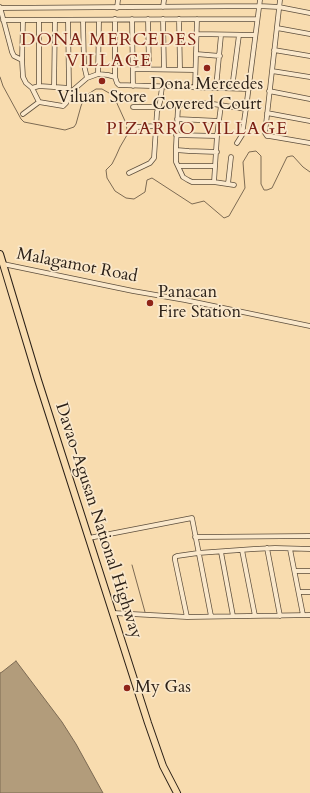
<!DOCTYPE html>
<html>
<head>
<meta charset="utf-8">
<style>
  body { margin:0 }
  canvas { display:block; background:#f8dcaf }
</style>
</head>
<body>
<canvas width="310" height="793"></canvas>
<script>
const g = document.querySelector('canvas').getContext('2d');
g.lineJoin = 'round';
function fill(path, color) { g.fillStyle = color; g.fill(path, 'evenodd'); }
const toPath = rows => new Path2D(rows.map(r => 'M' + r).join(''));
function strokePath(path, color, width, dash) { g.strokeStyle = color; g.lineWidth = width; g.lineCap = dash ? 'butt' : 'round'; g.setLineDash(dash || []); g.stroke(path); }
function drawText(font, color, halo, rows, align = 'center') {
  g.font = font + ' Cardo,serif'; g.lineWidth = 3.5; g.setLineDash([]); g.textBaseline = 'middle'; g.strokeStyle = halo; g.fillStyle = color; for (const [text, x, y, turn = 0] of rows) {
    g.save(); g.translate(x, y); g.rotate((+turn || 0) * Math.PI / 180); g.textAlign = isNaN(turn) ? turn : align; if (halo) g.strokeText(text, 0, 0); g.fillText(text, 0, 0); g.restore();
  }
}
const water = toPath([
  [16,661,62,722,76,744,103,793,0,793,0,673,2,672,16,661]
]);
const stream = toPath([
  [0,77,3,86,21,119,24,122,60,129,65,130,74,127,76,124,81,106,85,96,96,89,102,89,109,93,115,99,125,121,127,129,127,135,120,147,116,156,112,164,106,170,107,178,115,191,126,198,134,199,145,192,147,180,152,178,192,204,204,201,224,218,229,216,245,188,244,176,243,162,249,152,256,151,261,156,261,184,264,190,267,190,272,188,287,157,291,156,293,156,303,167,310,172],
  [132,565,145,612]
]);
const minor = toPath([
  [280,0,265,133,267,136,269,136,310,143],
  [0,7,12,52,14,56,22,60],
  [163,7,164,0],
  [0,8,259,6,279,7,310,13],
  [117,8,118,0],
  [115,19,115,77,117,83,119,85,249,89],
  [132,19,133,86],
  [148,19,149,69],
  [163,19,164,69],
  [179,19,180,69],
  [3,20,257,19],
  [23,20,22,60,23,77,26,83,32,88,39,102],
  [39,20,39,86],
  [68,20,69,87],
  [83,20,84,65,87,78],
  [277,28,310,34],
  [197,34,255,35],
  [274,50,310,56],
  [196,54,220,56],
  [133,69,195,70],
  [272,71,310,77],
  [98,74,99,20],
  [54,87,55,20],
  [195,87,197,19],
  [32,88,39,86,69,88],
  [216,88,221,35],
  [232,88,239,35],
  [269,91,310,99],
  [133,107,158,107],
  [267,113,310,121],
  [23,114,39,102,63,106,66,103,72,91,87,78,98,74,108,75,115,77],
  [177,119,219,121],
  [134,132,134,128,137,127,156,126],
  [176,135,217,136],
  [237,143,242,135,247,101,260,0],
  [176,150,189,151,217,152],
  [178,166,215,166],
  [129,173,150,163,154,158,157,112,160,102,162,87],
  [214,182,217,136,221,105],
  [228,184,231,157],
  [234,185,214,182,192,182,188,180,183,177,176,162,176,146,178,107,181,104,199,103,213,104,246,109],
  [3,264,133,291,185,300,310,326],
  [195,537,310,536],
  [89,538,192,518,211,616],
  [267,548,280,616],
  [290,549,303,615],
  [242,550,255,616],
  [221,552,233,616],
  [295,571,310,571],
  [299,592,310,592],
  [113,613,187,617,310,615],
  [187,617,175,560,175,557,177,556,198,553,254,549,275,548,310,549]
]);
const highway = toPath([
  [0,254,38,380,148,723,163,766,177,793]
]);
const markers = [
  [207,68,4,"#8f2418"],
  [102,81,4,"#8f2418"],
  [150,303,4,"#8f2418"],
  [127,688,4,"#8f2418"]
];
const poiNames = [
  ["Dona Mercedes",207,85],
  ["Covered Court",207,105],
  ["Viluan Store",102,98],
  ["Panacan",158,293,"left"],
  ["Fire Station",158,313,"left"],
  ["My Gas",135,688,"left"]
];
const streetNames = [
  ["Malagamot Road",77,266,11],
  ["Davao-Agusan National Highway",98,521,72]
];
const neighbourhoodNames = [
  ["DONA MERCEDES",109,41],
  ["VILLAGE",109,62],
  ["PIZARRO VILLAGE",197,130]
];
fill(water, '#b29c7b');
strokePath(water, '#7c6a53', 1);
strokePath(stream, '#7c6a53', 1);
strokePath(minor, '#5e4f3d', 5.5);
strokePath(highway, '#2b2017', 8);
strokePath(minor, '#fae8cb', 4);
strokePath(highway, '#f8dcaf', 6);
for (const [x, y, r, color] of markers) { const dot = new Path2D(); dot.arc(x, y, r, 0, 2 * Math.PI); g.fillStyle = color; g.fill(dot); strokePath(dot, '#fae8cb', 1.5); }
drawText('17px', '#2b2017', '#fae8cb', poiNames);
drawText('17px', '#2b2017', '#fae8cb', streetNames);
g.letterSpacing = '1px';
drawText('18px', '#7a1f14', '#fae8cb', neighbourhoodNames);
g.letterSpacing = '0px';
</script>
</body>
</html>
